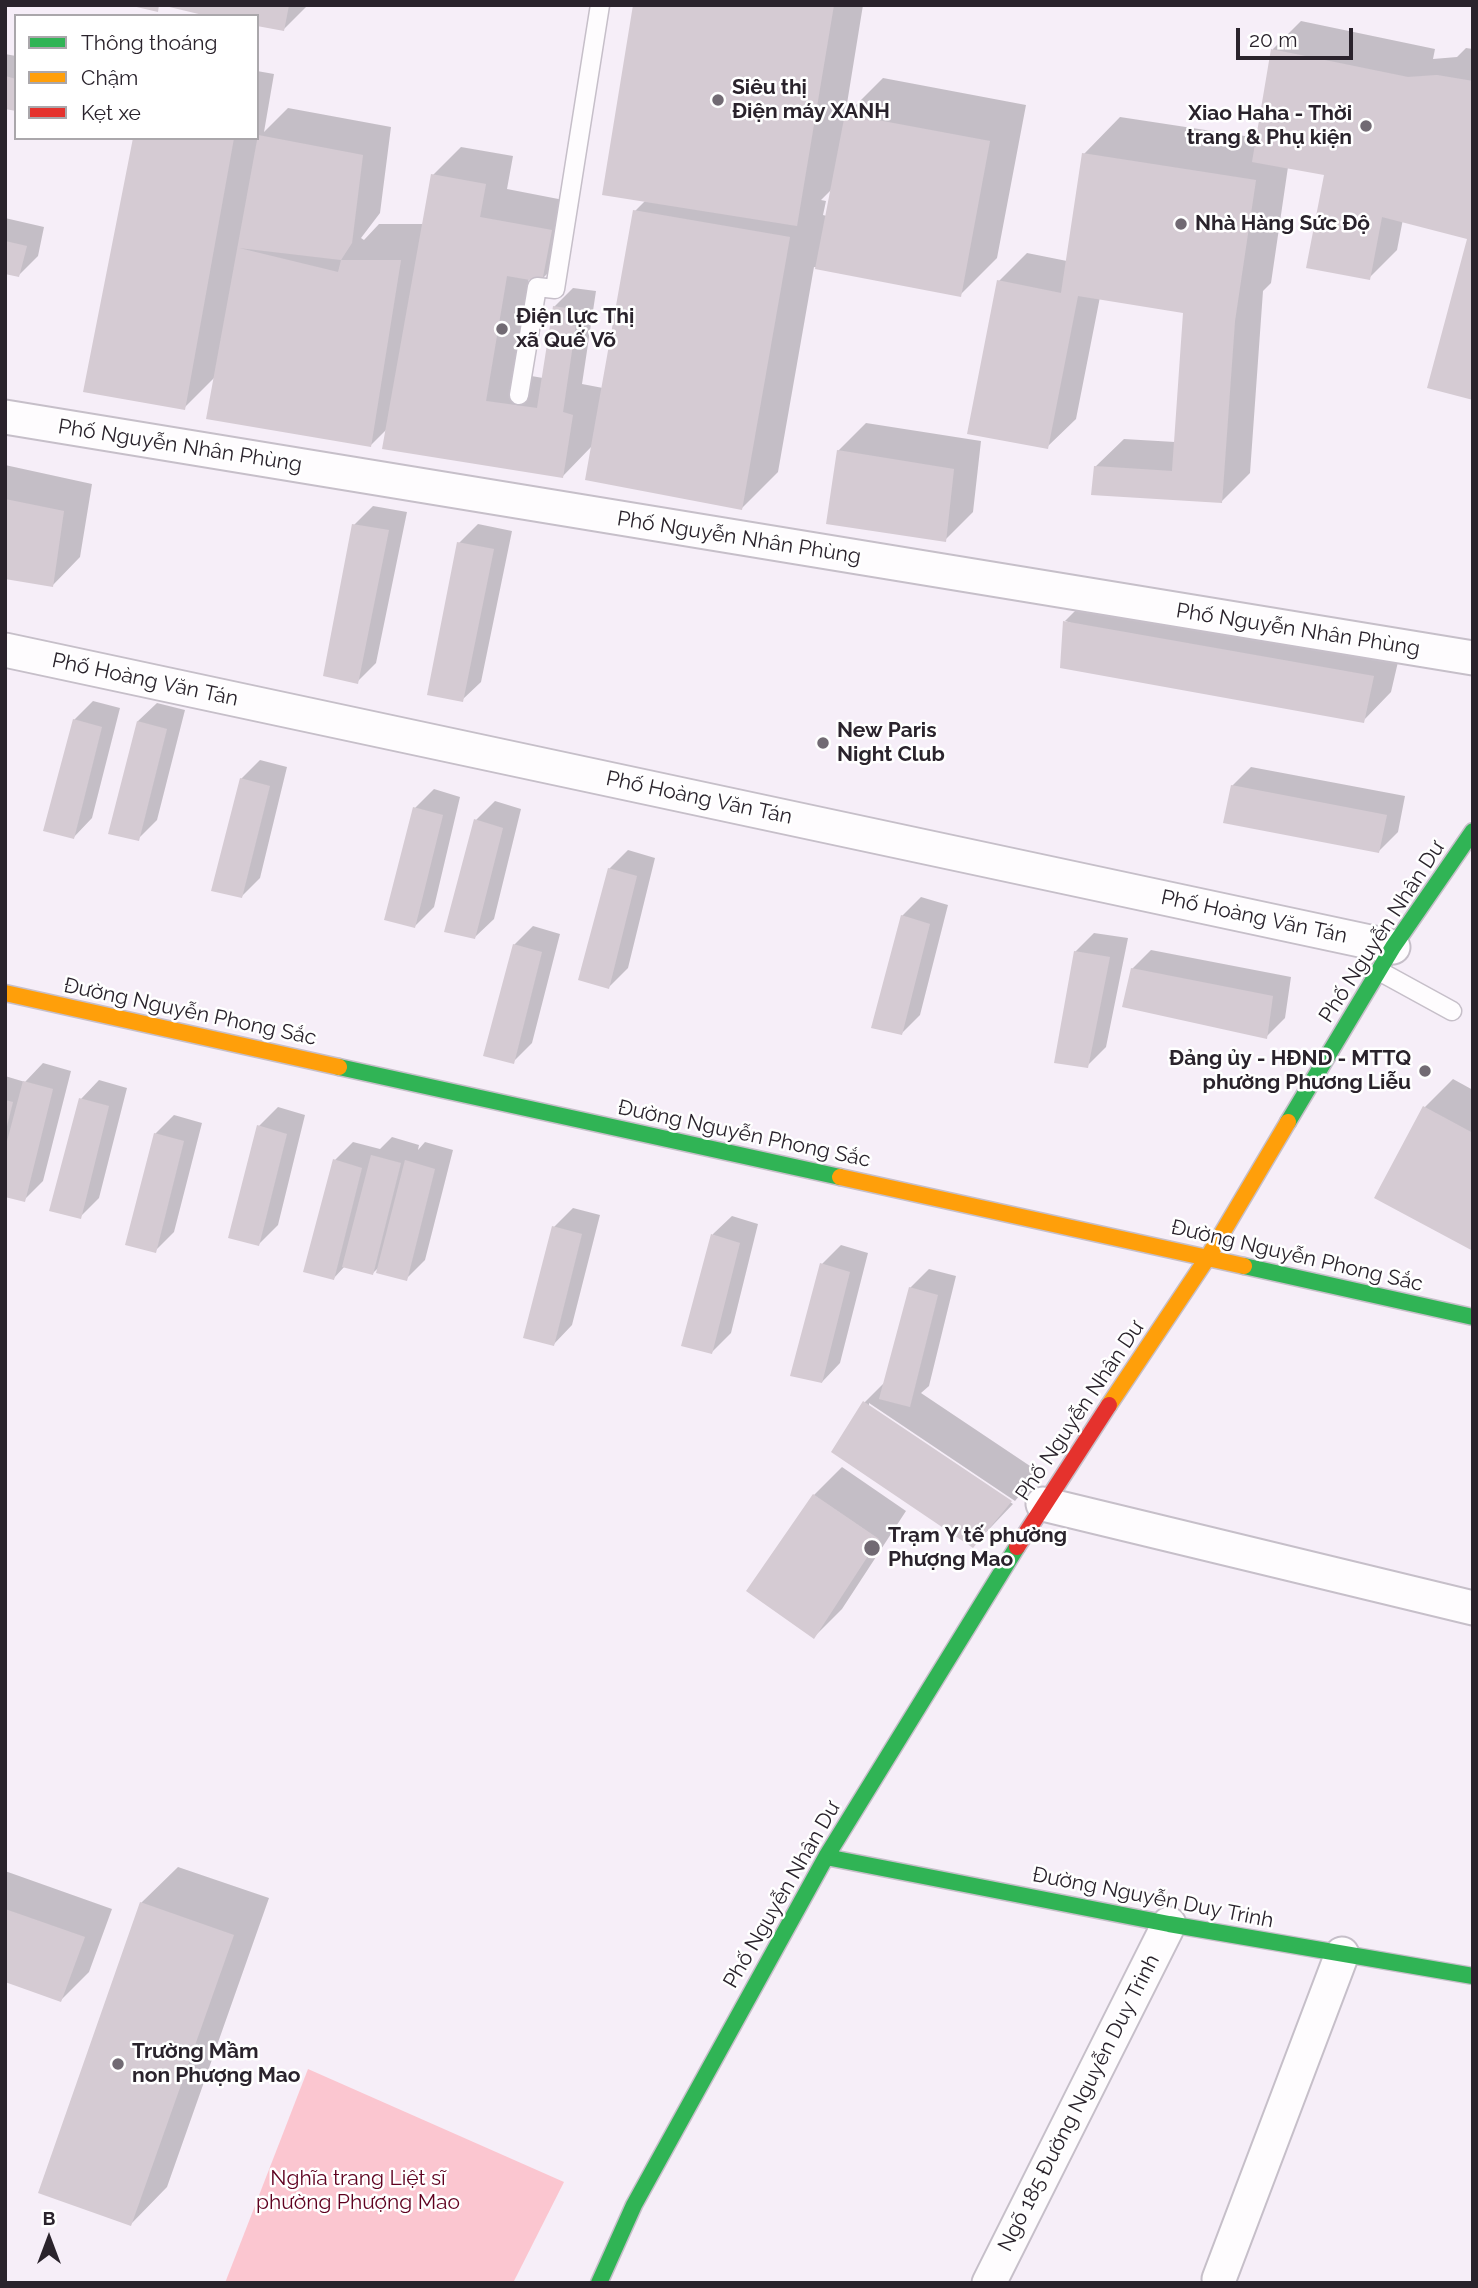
<!DOCTYPE html>
<html>
<head>
<meta charset="utf-8">
<style>
  body { margin:0 }
  #map { position:relative; width:1478px; height:2288px; overflow:hidden; background:#f6eef8; font-family:Raleway,sans-serif }
  canvas { display:block }
  .frame { position:absolute; inset:0; border:7px solid #2a232c; pointer-events:none }
  .legend { position:absolute; left:14px; top:14px; width:245px; height:126px; box-sizing:border-box; background:#fff; border:2px solid #aaa7ab; margin:0; padding:9px 12px; list-style:none; font-size:21px; color:#2a232c }
  .legend li { display:flex; align-items:center; gap:14px; height:35px }
  .legend b { width:35px; border:2px solid #aaa7ab }
  .north { position:absolute; left:14px; top:2204px; width:70px; height:70px; -webkit-text-stroke:5px #fff; paint-order:stroke; rotate:0deg; font-size:19px; font-weight:700; line-height:28px; text-align:center; color:#2a232c }
  .north::after { content:''; display:block; margin:auto; width:24px; height:32px; background:#2a232c; clip-path:polygon(50% 0,100% 100%,50% 72%,0 100%) }
  .scale { position:absolute; left:1236px; top:28px; width:117px; height:32px; box-sizing:border-box; border:4px solid #2a232c; border-top:0; padding-left:9px; font-size:21px; line-height:24px; white-space:nowrap; color:#2a232c; -webkit-text-stroke:5px #fff; paint-order:stroke }
</style>
</head>
<body>
<div id="map">
<canvas width="1478" height="2288"></canvas>
<div class="frame"></div>
<ul class="legend">
<li><b style="height:9px;background:#30b455"></b>Thông thoáng</li>
<li><b style="height:9px;background:#ff9f0a"></b>Chậm</li>
<li><b style="height:9px;background:#e5322d"></b>Kẹt xe</li>
</ul>
<div class="north">B</div>
<div class="scale">20 m</div>
</div>
<script>
const g = document.querySelector('canvas').getContext('2d');
g.lineJoin = 'round';
function fill(path, color) { g.fillStyle = color; g.fill(path, 'evenodd'); }
const toPath = rows => new Path2D(rows.map(r => 'M' + r).join(''));
function strokePath(path, color, width, dash) { g.strokeStyle = color; g.lineWidth = width; g.lineCap = dash ? 'butt' : 'round'; g.setLineDash(dash || []); g.stroke(path); }
function drawText(font, color, halo, rows, align = 'center') {
  g.font = font + ' Raleway,sans-serif'; g.lineWidth = 5; g.setLineDash([]); g.textBaseline = 'middle'; g.strokeStyle = halo; g.fillStyle = color; for (const [text, x, y, turn = 0] of rows) {
    g.save(); g.translate(x, y); g.rotate((+turn || 0) * Math.PI / 180); g.textAlign = isNaN(turn) ? turn : align; if (halo) g.strokeText(text, 0, 0); g.fillText(text, 0, 0); g.restore();
  }
}
const green = toPath([
  [308,2069,564,2182,513,2283,225,2283]
]);
const shadow = toPath([
  [164,5,308,5,284,29,257,16],
  [635,5,863,5,845,116,883,78,1026,105,997,258,960,295,814,267,778,472,742,508,593,445,563,476,388,428,371,445,216,376,184,408,135,138,257,138,257,71,274,74,264,132,288,108,391,127,380,213,361,238,364,240,379,224,424,224,433,175,461,147,513,156,507,189,579,203,569,252,541,280,529,278,514,373,543,378,554,307,573,288,596,291,582,384,603,388,635,211,646,200],
  [832,189,827,216,823,215,826,201,821,200],
  [1301,21,1435,49,1433,59,1457,57,1466,48,1473,49,1473,398,1471,238,1403,219,1397,250,1369,278,1326,173,1288,167,1271,283,1263,291,1250,473,1222,501,1095,467,1124,439,1175,442,1187,312,1100,297,1076,419,1047,447,999,281,1027,253,1067,261,1084,154,1120,117,1258,138,1273,49],
  [5,54,16,56,16,110,5,107],
  [5,218,44,227,38,256,19,275,5,272],
  [866,423,981,441,973,512,945,540,838,451],
  [5,465,92,484,80,557,52,586,5,578],
  [373,506,407,512,376,663,357,682,354,525],
  [478,524,512,531,481,682,462,700,459,543],
  [1093,593,1401,649,1391,692,1363,721,1065,621],
  [93,701,120,708,92,818,74,837,74,720],
  [157,703,185,710,157,820,138,839,138,721],
  [260,760,287,767,260,878,241,897,241,779],
  [1251,767,1405,796,1398,832,1379,851,1232,786],
  [434,789,460,797,434,907,415,926,415,808],
  [495,801,521,809,494,919,475,937,476,820],
  [628,850,655,858,628,968,609,987,609,869],
  [921,897,948,905,920,1015,901,1034,902,916],
  [533,926,560,934,532,1043,513,1062,514,945],
  [1094,933,1128,938,1106,1047,1087,1066,1075,952],
  [1151,950,1291,977,1285,1018,1266,1037,1132,969],
  [43,1063,71,1071,43,1181,24,1200,5,1195,5,1076,25,1082],
  [1453,1079,1473,1090,1473,1249,1377,1197,1425,1107],
  [99,1080,127,1088,99,1198,80,1217,81,1099],
  [278,1107,305,1115,278,1225,259,1244,259,1126],
  [174,1115,202,1123,174,1232,155,1251,155,1134],
  [392,1137,419,1145,418,1150,425,1142,453,1150,425,1260,406,1279,379,1267,373,1273,345,1266,334,1278,335,1160,353,1142,380,1149],
  [573,1208,600,1215,572,1325,554,1344,554,1227],
  [732,1216,758,1224,731,1333,712,1352,683,1345,713,1234],
  [841,1245,868,1253,840,1363,822,1382,822,1264],
  [929,1269,956,1276,929,1386,921,1393,1039,1472,1015,1501,869,1403,869,1407,1013,1504,973,1546,833,1451,865,1402,885,1382,910,1288],
  [842,1467,906,1511,842,1609,814,1637,814,1495],
  [178,1867,269,1898,167,2187,131,2224,141,1903],
  [5,1871,112,1909,89,1972,61,2000,5,1980]
]);
const building = toPath([
  [128,5,159,5,158,12],
  [161,5,289,5,284,31,257,26,257,16,207,16],
  [633,5,834,5,797,226,602,195],
  [1271,49,1408,77,1437,75,1473,81,1473,400,1427,388,1467,239,1382,217,1370,280,1306,268,1324,175,1252,162],
  [5,76,16,79,16,111,5,109],
  [845,114,990,141,961,297,815,269],
  [258,135,363,155,352,243,341,260,401,260,371,447,206,419],
  [239,248,341,260,338,272],
  [133,138,234,138,185,410,83,392],
  [1082,153,1256,180,1235,321,1222,503,1091,495,1094,466,1172,471,1183,313,1078,296,1048,449,967,434,997,280,1061,293],
  [431,174,486,184,480,217,552,230,542,282,507,276,486,401,537,408,553,306,578,310,563,412,573,415,563,478,382,449],
  [633,210,790,237,742,510,585,480],
  [5,241,27,246,19,277,5,274],
  [837,450,954,469,946,542,826,524],
  [5,499,64,511,53,587,5,579],
  [352,524,389,530,358,684,323,676],
  [457,542,494,549,463,702,427,695],
  [1063,621,1374,676,1364,723,1060,668],
  [73,719,102,727,74,839,43,831],
  [137,721,167,729,139,841,108,834],
  [240,778,270,786,242,898,211,891],
  [1231,785,1387,815,1379,853,1223,823],
  [413,807,443,815,415,928,384,920],
  [474,819,503,828,475,939,444,932],
  [608,868,637,876,609,989,578,980],
  [901,915,930,924,902,1035,871,1028],
  [513,944,542,952,514,1064,483,1056],
  [1074,951,1110,957,1088,1068,1054,1063],
  [1131,968,1273,996,1267,1039,1122,1007],
  [23,1081,53,1089,25,1202,5,1197,5,1149],
  [79,1098,109,1106,81,1219,49,1211],
  [5,1100,13,1102,6,1130,5,1130],
  [1423,1106,1473,1133,1473,1251,1374,1198],
  [257,1125,287,1134,259,1246,228,1238],
  [154,1133,184,1141,156,1253,125,1245],
  [371,1155,401,1163,373,1275,342,1267],
  [333,1159,362,1168,334,1280,303,1272],
  [405,1160,435,1169,407,1281,376,1273],
  [552,1226,582,1234,554,1346,523,1338],
  [711,1234,740,1243,712,1354,681,1346],
  [820,1263,850,1272,822,1383,790,1376],
  [909,1287,938,1295,910,1407,879,1399],
  [863,1401,1012,1501,973,1548,831,1452],
  [813,1494,879,1539,814,1639,746,1591],
  [140,1902,234,1935,131,2226,38,2193],
  [5,1909,85,1937,61,2002,5,1982]
]);
const lane = toPath([
  [519,395,537,287,555,289,600,5],
  [1379,971,1452,1011]
]);
const street = toPath([
  [5,417,1473,658],
  [5,650,1393,947],
  [1043,1504,1473,1608],
  [1219,2279,1342,1954],
  [989,2283,1169,1924]
]);
const fast = toPath([
  [339,1067,840,1177],
  [1288,1122,1393,947,1473,831],
  [1244,1266,1473,1317],
  [826,1857,1169,1924,1473,1976],
  [599,2283,634,2205,826,1857,1017,1547]
]);
const slow = toPath([
  [5,993,339,1067],
  [840,1177,1244,1266],
  [1109,1405,1208,1257,1288,1122]
]);
const jam = toPath([
  [1017,1547,1109,1405]
]);
const markers = [
  [718,100,7,"#716a73"],
  [1366,126,7,"#716a73"],
  [1181,224,7,"#716a73"],
  [502,329,7,"#716a73"],
  [823,743,7,"#716a73"],
  [1425,1071,7,"#716a73"],
  [872,1548,9,"#716a73"],
  [118,2064,7,"#716a73"]
];
const poiNames = [
  ["Siêu thị",732,88],
  ["Điện máy XANH",732,112],
  ["Xiao Haha - Thời",1352,114,"right"],
  ["trang & Phụ kiện",1352,138,"right"],
  ["Nhà Hàng Sức Độ",1195,224],
  ["Điện lực Thị",516,317],
  ["xã Quế Võ",516,341],
  ["New Paris",837,731],
  ["Night Club",837,755],
  ["Đảng ủy - HĐND - MTTQ",1411,1059,"right"],
  ["phường Phương Liễu",1411,1083,"right"],
  ["Trạm Y tế phường",888,1536],
  ["Phượng Mao",888,1560],
  ["Trường Mầm",132,2052],
  ["non Phượng Mao",132,2076]
];
const streetNames = [
  ["Phố Nguyễn Nhân Phùng",180,446,9],
  ["Phố Nguyễn Nhân Phùng",739,538,9],
  ["Phố Nguyễn Nhân Phùng",1298,630,9],
  ["Phố Hoàng Văn Tán",145,680,12],
  ["Phố Hoàng Văn Tán",699,798,12],
  ["Phố Hoàng Văn Tán",1254,917,12],
  ["Phố Nguyễn Nhân Dư",1382,932,-57],
  ["Đường Nguyễn Phong Sắc",190,1012,12],
  ["Đường Nguyễn Phong Sắc",744,1134,12],
  ["Đường Nguyễn Phong Sắc",1297,1256,13],
  ["Phố Nguyễn Nhân Dư",1080,1411,-56],
  ["Phố Nguyễn Nhân Dư",782,1895,-60],
  ["Đường Nguyễn Duy Trinh",1153,1898,11],
  ["Ngõ 185 Đường Nguyễn Duy Trinh",1079,2103,-63]
];
const parkNames = [
  ["Nghĩa trang Liệt sĩ",358,2179],
  ["phường Phượng Mao",358,2203]
];
fill(green, '#fbc6d0');
fill(shadow, '#0003');
fill(building, '#d5cbd3');
strokePath(lane, '#c6bfc9', 21);
strokePath(street, '#c6bfc9', 37);
strokePath(fast, '#c6bfc9', 19);
strokePath(slow, '#c6bfc9', 19);
strokePath(jam, '#c6bfc9', 19);
strokePath(lane, '#fefcfe', 18);
strokePath(street, '#fefcfe', 33);
strokePath(fast, '#30b455', 16);
strokePath(slow, '#ff9f0a', 16);
strokePath(jam, '#e5322d', 16);
for (const [x, y, r, color] of markers) { const dot = new Path2D(); dot.arc(x, y, r, 0, 2 * Math.PI); g.fillStyle = color; g.fill(dot); strokePath(dot, '#fff', 2.5); }
drawText('bold 21px', '#2a232c', '#fff', poiNames, 'left');
drawText('21px', '#2a232c', '#fff', streetNames);
drawText('21px', '#5f001f', '#fff', parkNames);
</script>
</body>
</html>
